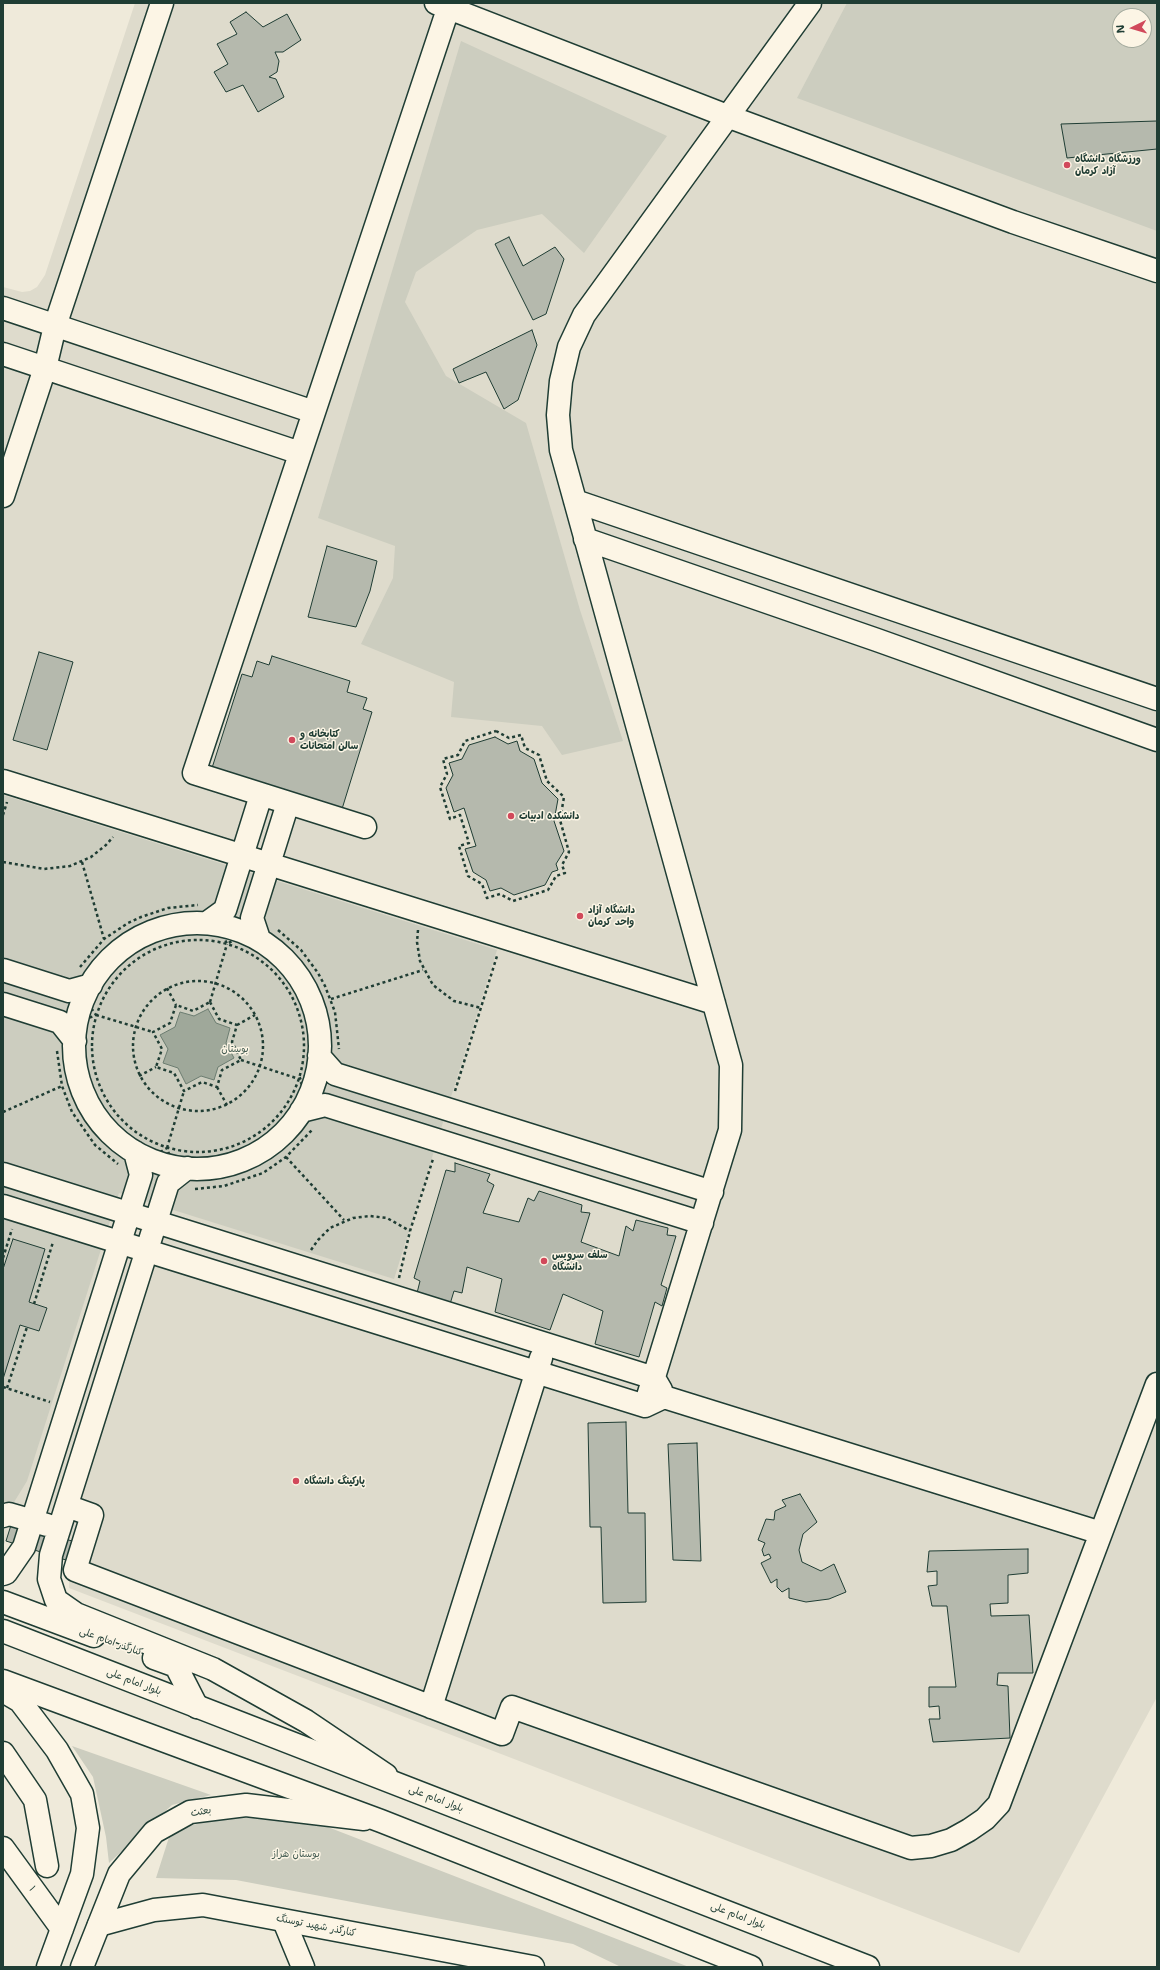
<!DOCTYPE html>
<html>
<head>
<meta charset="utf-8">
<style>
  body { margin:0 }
  #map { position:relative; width:1160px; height:1970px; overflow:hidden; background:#efeada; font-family:"Shantell Sans",sans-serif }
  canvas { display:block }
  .frame { position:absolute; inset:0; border:4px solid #1f3d34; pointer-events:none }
  .north { position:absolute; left:1112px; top:8px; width:40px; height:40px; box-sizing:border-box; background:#fcf5e5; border:1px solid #a4ab9e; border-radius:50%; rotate:265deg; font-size:11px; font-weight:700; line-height:16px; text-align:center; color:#1f3d34 }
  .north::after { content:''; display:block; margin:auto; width:14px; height:18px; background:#d1495b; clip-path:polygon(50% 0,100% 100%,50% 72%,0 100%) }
</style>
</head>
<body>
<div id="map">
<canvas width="1160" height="1970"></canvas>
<div class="frame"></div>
<div class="north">N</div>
</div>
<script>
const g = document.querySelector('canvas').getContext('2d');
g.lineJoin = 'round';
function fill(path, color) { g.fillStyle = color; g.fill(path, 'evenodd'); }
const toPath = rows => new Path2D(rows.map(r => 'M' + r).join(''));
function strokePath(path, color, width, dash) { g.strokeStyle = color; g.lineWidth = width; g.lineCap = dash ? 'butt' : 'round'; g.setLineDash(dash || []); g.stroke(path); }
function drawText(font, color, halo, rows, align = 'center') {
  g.font = font + ' "Shantell Sans","Playpen Sans Arabic",sans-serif'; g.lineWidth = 3; g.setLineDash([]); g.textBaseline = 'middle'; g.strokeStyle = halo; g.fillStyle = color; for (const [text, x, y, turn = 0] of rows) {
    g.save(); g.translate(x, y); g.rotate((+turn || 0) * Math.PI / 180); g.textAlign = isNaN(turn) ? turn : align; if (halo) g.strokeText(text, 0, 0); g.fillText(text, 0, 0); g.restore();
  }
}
const built = toPath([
  [135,3,1157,3,1157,1697,1019,1953,69,1588,69,1561,6,1541,3,1546,3,287,22,292,30,291,37,287,45,275],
  [1120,16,1144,16,1144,40,1120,40]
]);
const green = toPath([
  [847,3,1157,3,1157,231,797,98],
  [1120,16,1144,16,1144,40,1120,40],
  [461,41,667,136,584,253,542,214,477,230,416,272,405,302,446,376,526,423,580,610,623,741,562,755,542,726,451,717,454,682,361,644,393,578,395,546,318,518],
  [3,795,497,950,394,1279,119,1193,27,1481,8,1512,3,1510],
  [72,1746,211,1795,172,1805,109,1863,106,1837,93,1777],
  [223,1817,302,1817,689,1967,621,1967,573,1944,236,1880,156,1878,171,1831]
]);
const water = toPath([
  [208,1009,216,1023,230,1028,226,1043,234,1058,218,1067,214,1080,201,1076,186,1084,178,1068,163,1063,168,1049,160,1035,175,1027,180,1012,194,1016,208,1009]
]);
const building = toPath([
  [246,12,263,27,287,14,301,40,283,52,275,52,279,61,277,72,269,77,276,79,284,97,258,112,243,85,226,92,214,72,228,64,217,44,237,34,230,22,246,12],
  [1157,121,1157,149,1067,158,1061,124,1157,121],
  [509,237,523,266,555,247,564,259,546,314,533,320,495,244,509,237],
  [532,330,537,345,518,400,504,409,486,372,459,383,453,369,532,330],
  [327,546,377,561,370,591,356,627,308,617,327,546],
  [39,652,73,662,47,750,13,740,39,652],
  [272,656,350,681,347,692,367,698,363,709,372,712,342,809,212,768,242,674,252,677,257,661,269,665,272,656],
  [495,737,508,744,517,741,520,751,534,759,542,783,558,799,554,821,564,851,556,864,558,870,552,872,545,885,514,895,501,888,490,891,486,880,473,872,465,849,476,846,464,808,454,812,446,788,453,775,449,763,462,759,469,745,495,737],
  [455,1163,490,1174,487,1181,494,1185,483,1213,519,1222,528,1198,534,1201,539,1191,582,1205,581,1212,590,1213,581,1242,619,1256,626,1226,633,1231,636,1220,668,1228,667,1235,676,1236,661,1285,667,1288,662,1306,655,1302,639,1357,595,1344,603,1311,563,1294,550,1330,495,1312,502,1279,467,1267,462,1293,454,1291,450,1304,417,1293,420,1281,414,1278,446,1170,455,1172,455,1163],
  [13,1239,45,1249,29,1302,47,1308,39,1331,20,1325,3,1379,3,1269,13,1239],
  [626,1422,628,1513,645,1513,646,1602,603,1603,601,1527,590,1527,588,1423,626,1422],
  [697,1443,701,1561,673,1560,668,1444,697,1443],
  [800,1494,817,1522,803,1534,799,1550,802,1562,821,1571,834,1564,846,1592,829,1599,806,1602,789,1598,789,1588,782,1592,777,1587,777,1579,771,1583,761,1563,771,1558,769,1554,764,1556,762,1550,765,1543,758,1540,766,1519,774,1520,775,1511,786,1506,782,1500,800,1494],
  [12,1522,75,1542,69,1561,6,1541,12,1522],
  [1028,1549,1028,1573,1008,1575,1008,1603,990,1604,991,1616,1029,1615,1033,1673,998,1673,997,1685,1008,1686,1010,1738,933,1742,929,1719,940,1719,939,1706,929,1707,929,1687,956,1687,947,1606,932,1606,928,1586,937,1585,937,1571,927,1572,929,1551,1028,1549]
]);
const path = toPath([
  [496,731,509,738,521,735,525,748,539,755,547,781,564,797,560,820,569,852,562,865,565,873,556,876,548,890,513,901,500,894,487,898,482,884,468,876,459,846,469,843,460,815,450,819,440,787,447,774,443,759,458,755,465,741,496,731],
  [3,815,7,802],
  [3,862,44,869,70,866,91,857,106,845,113,837],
  [82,862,104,939],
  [278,930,301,950,318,973,325,986,335,1012,339,1049],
  [418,930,417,942,420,961,433,985,454,1001,481,1008],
  [223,935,227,944,239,937],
  '92 1046a106 106 0 1 1 212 0a106 106 0 1 1-212 0Z',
  [80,967,104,939,128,923,141,917,168,908,198,905],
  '133 1046a65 65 0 1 1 130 0a65 65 0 1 1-130 0Z',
  [167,988,176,1005],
  [331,999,423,970],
  [210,1002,219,1019,237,1025,232,1042,241,1060,222,1070,217,1087,202,1082,184,1091,174,1073,156,1067,162,1049,153,1032,170,1023,176,1005,193,1011,210,1002],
  [210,1002,227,944],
  [96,1015,153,1032],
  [84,1020,96,1015,89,1005],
  [237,1025,255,1015],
  [57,1051,62,1086,72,1112,95,1145,118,1164],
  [241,1060,299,1079],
  [139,1076,156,1067],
  [217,1087,227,1105],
  [305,1090,299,1079,310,1074],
  [455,1091,497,956],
  [3,1112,62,1086],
  [167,1148,184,1091],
  [155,1155,167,1148,170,1157],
  [286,1157,344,1220],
  [195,1189,224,1186,263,1173,286,1157,312,1130],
  [311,1250,318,1240,330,1228,353,1218,370,1216,387,1218,410,1231],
  [3,1258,12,1229],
  [399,1278,410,1231,433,1159],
  [34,1304,53,1242],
  [3,1387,50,1402],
  [7,1388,27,1327]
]);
const minor = toPath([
  [436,3,727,116,1013,222,1157,271],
  [3,308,314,412],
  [3,354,300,453],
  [3,496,45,368,55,326,162,3],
  [575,501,1157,699],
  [585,539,877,640,1157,740],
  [3,781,714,1003],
  [365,827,194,773,450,3],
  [207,923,225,910,261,795],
  '74 1046a123 123 0 1 1 246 0a123 123 0 1 1-246 0Z',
  [259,939,252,918,288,803],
  [3,970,69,991,91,985],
  [3,1004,60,1022,75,1041],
  [319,1056,335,1074,712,1192],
  [301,1111,325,1105,702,1223],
  [187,1168,168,1183,51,1555,49,1579,56,1600,76,1614,213,1669,306,1721,386,1775],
  [3,1174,654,1378,661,1390],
  [3,1206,645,1406,664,1397,1101,1533],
  [645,1406,730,1130,731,1065,561,450,558,415,561,381,569,347,584,315,810,3],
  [67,1506,92,1515,75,1570,502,1734,512,1707,911,1848,931,1846,951,1840,969,1830,985,1819,999,1804,1157,1384],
  [3,1516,9,1514,47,1525],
  [3,1574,6,1573,24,1547,141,1175,135,1152],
  [3,1602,94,1636],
  [154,1658,176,1666,197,1707],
  [3,1691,20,1701,57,1750,82,1794,88,1828,82,1874,48,1967],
  [431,1707,541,1358],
  [3,1753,35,1800,47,1866],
  [3,1848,62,1929],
  [284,1921,303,1967],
  [82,1967,119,1874,154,1832,190,1812,246,1805,364,1819]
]);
const major = toPath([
  [99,1925,154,1910,203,1905,533,1967]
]);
const highway = toPath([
  [3,1631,868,1967],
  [3,1681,381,1821,751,1967]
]);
const markers = [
  [1067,165,4,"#d1495b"],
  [292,740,4,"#d1495b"],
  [511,816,4,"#d1495b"],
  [580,916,4,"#d1495b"],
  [544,1261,4,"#d1495b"],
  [296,1481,4,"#d1495b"]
];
const poiNames = [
  ["ورزشگاه دانشگاه",1075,159],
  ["آزاد کرمان",1075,171],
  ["کتابخانه و",300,734],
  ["سالن امتحانات",300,746],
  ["دانشکده ادبیات",519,816],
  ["دانشگاه آزاد",588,910],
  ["واحد کرمان",588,922],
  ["سلف سرویس",552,1255],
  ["دانشگاه",552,1267],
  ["پارکینگ دانشگاه",304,1481]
];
const parkNames = [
  ["بوستان",235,1049],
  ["بوستان هراز",296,1854]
];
const streetNames = [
  ["کنارگذر امام علی",111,1642,20],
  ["بلوار امام علی",134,1682,21],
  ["بلوار امام علی",436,1799,21],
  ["بعثت",201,1812,-10],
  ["۱",32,1889,54],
  ["بلوار امام علی",738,1916,21],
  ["کنارگذر شهید توسنگ",316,1926,11]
];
fill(built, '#dedbcc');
fill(green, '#cccdbf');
fill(water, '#9fa89a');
strokePath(water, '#6c7d71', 1);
fill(building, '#b5b9ad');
strokePath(building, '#1f3d34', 1);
strokePath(minor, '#1f3d34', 25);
strokePath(major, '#1f3d34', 25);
strokePath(highway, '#1f3d34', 25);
strokePath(path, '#1f3d34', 2.5, [3, 3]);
strokePath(minor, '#fcf5e5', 22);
strokePath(major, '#fcf5e5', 22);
strokePath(highway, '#fcf5e5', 22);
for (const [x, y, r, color] of markers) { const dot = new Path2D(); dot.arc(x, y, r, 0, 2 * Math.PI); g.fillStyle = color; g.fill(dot); strokePath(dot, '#fcf5e5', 1.5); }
drawText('bold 10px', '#1f3d34', '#fcf5e5', poiNames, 'left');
drawText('10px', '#425a50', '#fcf5e5', parkNames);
drawText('10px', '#1f3d34', '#fcf5e5', streetNames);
</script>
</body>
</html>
